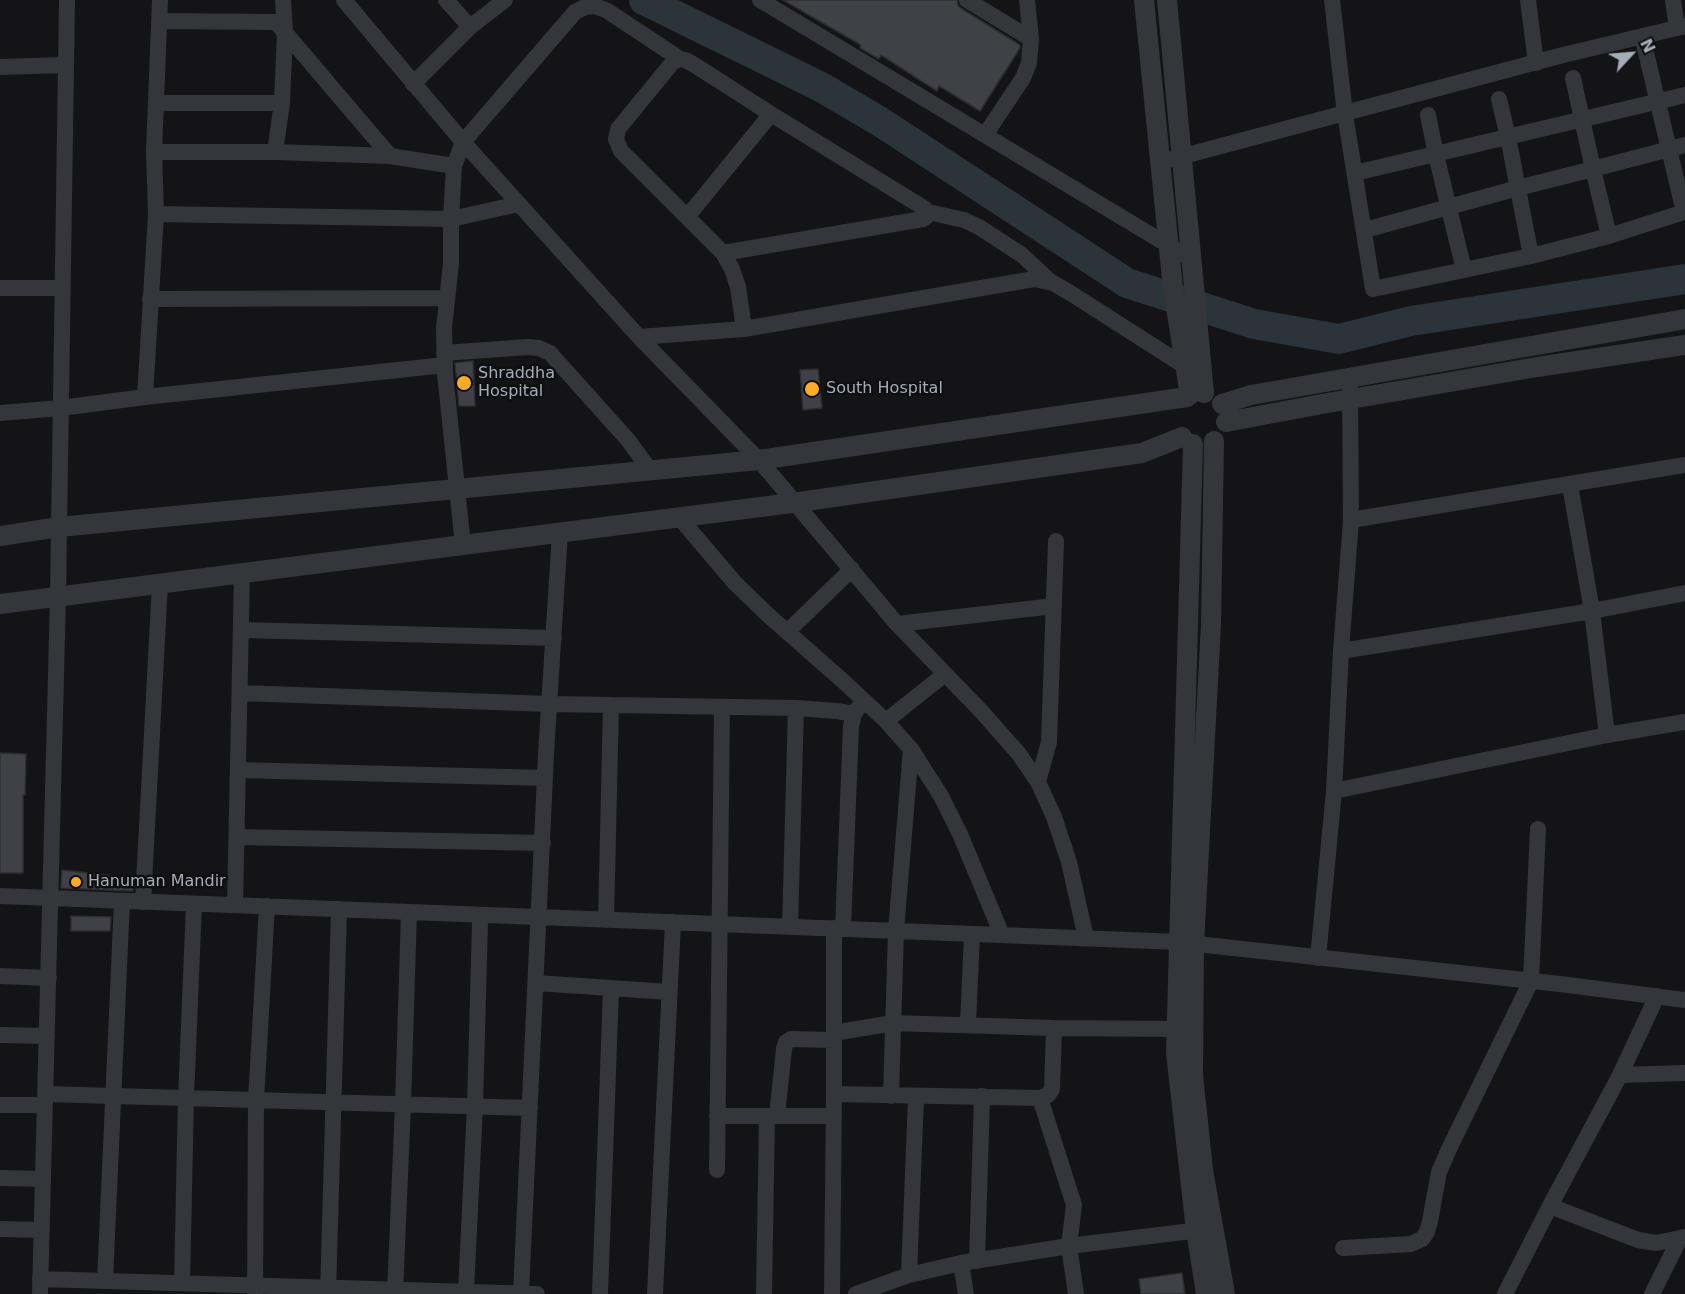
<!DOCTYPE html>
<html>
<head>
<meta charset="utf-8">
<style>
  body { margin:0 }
  #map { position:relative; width:1685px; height:1294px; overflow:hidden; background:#141416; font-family:"DejaVu Sans",sans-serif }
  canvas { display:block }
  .north { position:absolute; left:1601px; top:24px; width:60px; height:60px; -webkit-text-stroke:4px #0f0f11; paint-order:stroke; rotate:64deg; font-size:16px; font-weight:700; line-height:24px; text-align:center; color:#a5abb7 }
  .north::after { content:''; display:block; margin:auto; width:21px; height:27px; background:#a5abb7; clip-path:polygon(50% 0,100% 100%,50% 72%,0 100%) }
</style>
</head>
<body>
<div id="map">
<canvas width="1685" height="1294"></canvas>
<div class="north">N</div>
</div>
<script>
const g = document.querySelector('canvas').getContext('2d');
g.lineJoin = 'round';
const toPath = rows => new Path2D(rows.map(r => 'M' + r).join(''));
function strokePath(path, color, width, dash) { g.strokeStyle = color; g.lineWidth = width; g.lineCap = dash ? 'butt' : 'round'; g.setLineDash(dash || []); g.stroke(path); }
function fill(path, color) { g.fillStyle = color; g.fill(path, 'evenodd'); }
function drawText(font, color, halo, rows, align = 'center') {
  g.font = font + ' "DejaVu Sans",sans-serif'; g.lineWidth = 5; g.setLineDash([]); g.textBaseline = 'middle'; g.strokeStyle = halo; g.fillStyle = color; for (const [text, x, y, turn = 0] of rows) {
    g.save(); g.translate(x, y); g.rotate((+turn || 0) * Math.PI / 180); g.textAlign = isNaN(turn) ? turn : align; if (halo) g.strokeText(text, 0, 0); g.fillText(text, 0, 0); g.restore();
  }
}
const river = toPath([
  [644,0,821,87,879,121,1127,283,1254,324,1339,339,1411,321,1685,279]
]);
const building = toPath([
  [783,0,957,0,958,6,962,9,1020,45,1020,48,980,111,939,86,937,91,881,55,879,59,860,48,861,45,783,0],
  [473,361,475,406,459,406,455,363,473,361],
  [818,369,822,408,803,410,800,370,818,369],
  [0,753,26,754,25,795,23,795,23,873,0,873,0,753],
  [62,870,134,878,133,891,61,888,62,870],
  [71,916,111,917,110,931,71,931,71,916],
  [1182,1273,1185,1294,1141,1294,1139,1279,1182,1273]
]);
const minor = toPath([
  [160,0,154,152,156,214,145,397,445,365],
  [344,0,463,142,639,337,759,460,897,624,982,712,1019,754,1038,782,1054,817,1069,862,1086,938],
  [446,0,470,27],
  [760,0,1193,260],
  [967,0,1031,39],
  [1332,0,1345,114,1373,289,1531,256,1609,236,1684,212,1642,36],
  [1528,0,1536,63],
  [1673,0,1677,28],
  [160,21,276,22,390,156],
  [0,67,66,65],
  [1573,78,1593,169,1685,145],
  [413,84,470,27,505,0],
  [1499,99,1508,137,1531,256],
  [157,103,282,103],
  [1428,115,1436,155,1464,270],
  [985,135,1023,78,1029,63,1031,39,1027,0],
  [154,152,275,152,390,156,454,166],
  [275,152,282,103,285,32,283,0],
  [1161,162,1563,55,1685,26],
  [1355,173,1685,95],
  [928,212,964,220,979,227,1022,255,1052,283],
  [156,214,451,219,519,204],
  [687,217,771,114],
  [1365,230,1518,188,1593,169,1609,236],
  [723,253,923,219,927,216,928,212,924,208,771,114,693,64,685,60,680,59,673,62,618,129,616,139,621,151,723,253,732,269,738,287,744,329],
  [0,288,62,288],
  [150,299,447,298],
  [639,337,744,329,1034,279,1053,283,1072,294,1186,367],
  [444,353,528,347,539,348,550,353,628,440,650,470],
  [1350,388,1351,520,1685,465],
  [0,413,61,408,145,397],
  [1570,485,1592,611,1685,593],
  [679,517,734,582,768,615,843,681,886,721,911,749,941,796,960,834,1002,935],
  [463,545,445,374,444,328,451,264,451,219,454,166,463,142,575,12,585,7,594,6,606,10,680,59],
  [897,624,1054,606],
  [241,630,554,638],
  [787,632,852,569],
  [240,693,549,704,796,708,837,711,854,714],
  [886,721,945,674],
  [1607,735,1685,722],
  [238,770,545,778],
  [1038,782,1049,742,1056,541],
  [1334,791,1607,735,1592,611,1341,651],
  [237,837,543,843],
  [0,896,1179,942,1560,984,1685,1000],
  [143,902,160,583],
  [235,905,242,573],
  [606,920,611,705],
  [790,927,796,708],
  [834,928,834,1094,1040,1098,1048,1095,1052,1089,1054,1028,1177,1029],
  [843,929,851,726,854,714,859,707],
  [1318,958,1334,791,1341,651,1351,520],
  [0,976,49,978],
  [536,983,669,992],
  [968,1024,972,935],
  [834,1033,893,1023,1054,1028],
  [0,1035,47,1036],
  [1620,1075,1685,1073],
  [45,1094,530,1108],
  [891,1096,896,931,911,749],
  [1040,1098,1074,1205,1069,1246,1076,1294],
  [0,1105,45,1105],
  [717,1116,833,1116],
  [777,1116,784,1049,786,1042,791,1039,834,1040],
  [717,1170,722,707],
  [0,1178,43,1179],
  [1550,1206,1638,1240,1656,1243,1685,1237],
  [0,1229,42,1230],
  [1343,1248,1411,1244,1422,1239,1427,1232,1430,1221,1439,1172,1449,1149,1531,981,1538,829],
  [977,1261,982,1096],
  [961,1263,966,1294],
  [909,1275,916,1097],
  [40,1279,537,1294],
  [105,1281,122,901],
  [182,1283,186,1098,194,904],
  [466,1291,475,1106,480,922,482,915],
  [521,1293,546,754,560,532],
  [40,1294,58,597,67,0],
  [255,1294,256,1100,267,906],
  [328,1294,339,909],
  [395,1294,403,1104,409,912],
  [600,1294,611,988],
  [655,1294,673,922],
  [764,1294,767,1116],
  [832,1294,834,1094],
  [856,1294,909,1275,961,1263,1069,1246,1208,1229],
  [1505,1294,1550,1206,1620,1075,1657,996],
  [1652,1294,1679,1240]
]);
const tertiary = toPath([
  [1144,0,1173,289,1190,395],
  [1167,0,1204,393],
  [1222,404,1251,395,1685,319],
  [1226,422,1322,404,1537,367,1685,345],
  [1214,441,1211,625,1194,944,1193,1075,1203,1170,1225,1294],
  [1193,444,1176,1053,1196,1230,1206,1294],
  [0,536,59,527,759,460,1187,397],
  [0,604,792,503,1142,453,1182,437]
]);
const markers = [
  [464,383,8,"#f9ac29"],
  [812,389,8,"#f9ac29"],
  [76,882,6,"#f9ac29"]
];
const poiNames = [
  ["Shraddha",478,374],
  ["Hospital",478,392],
  ["South Hospital",826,389],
  ["Hanuman Mandir",88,882]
];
strokePath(river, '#2a343a', 30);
fill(building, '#404146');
strokePath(building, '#2e2e32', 1.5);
strokePath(minor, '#35363b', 16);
strokePath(tertiary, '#35363b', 20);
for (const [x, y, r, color] of markers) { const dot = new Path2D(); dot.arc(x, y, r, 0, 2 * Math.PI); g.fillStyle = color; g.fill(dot); strokePath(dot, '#0f0f11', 2); }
drawText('16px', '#a5abb7', '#0f0f11', poiNames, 'left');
</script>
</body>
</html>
